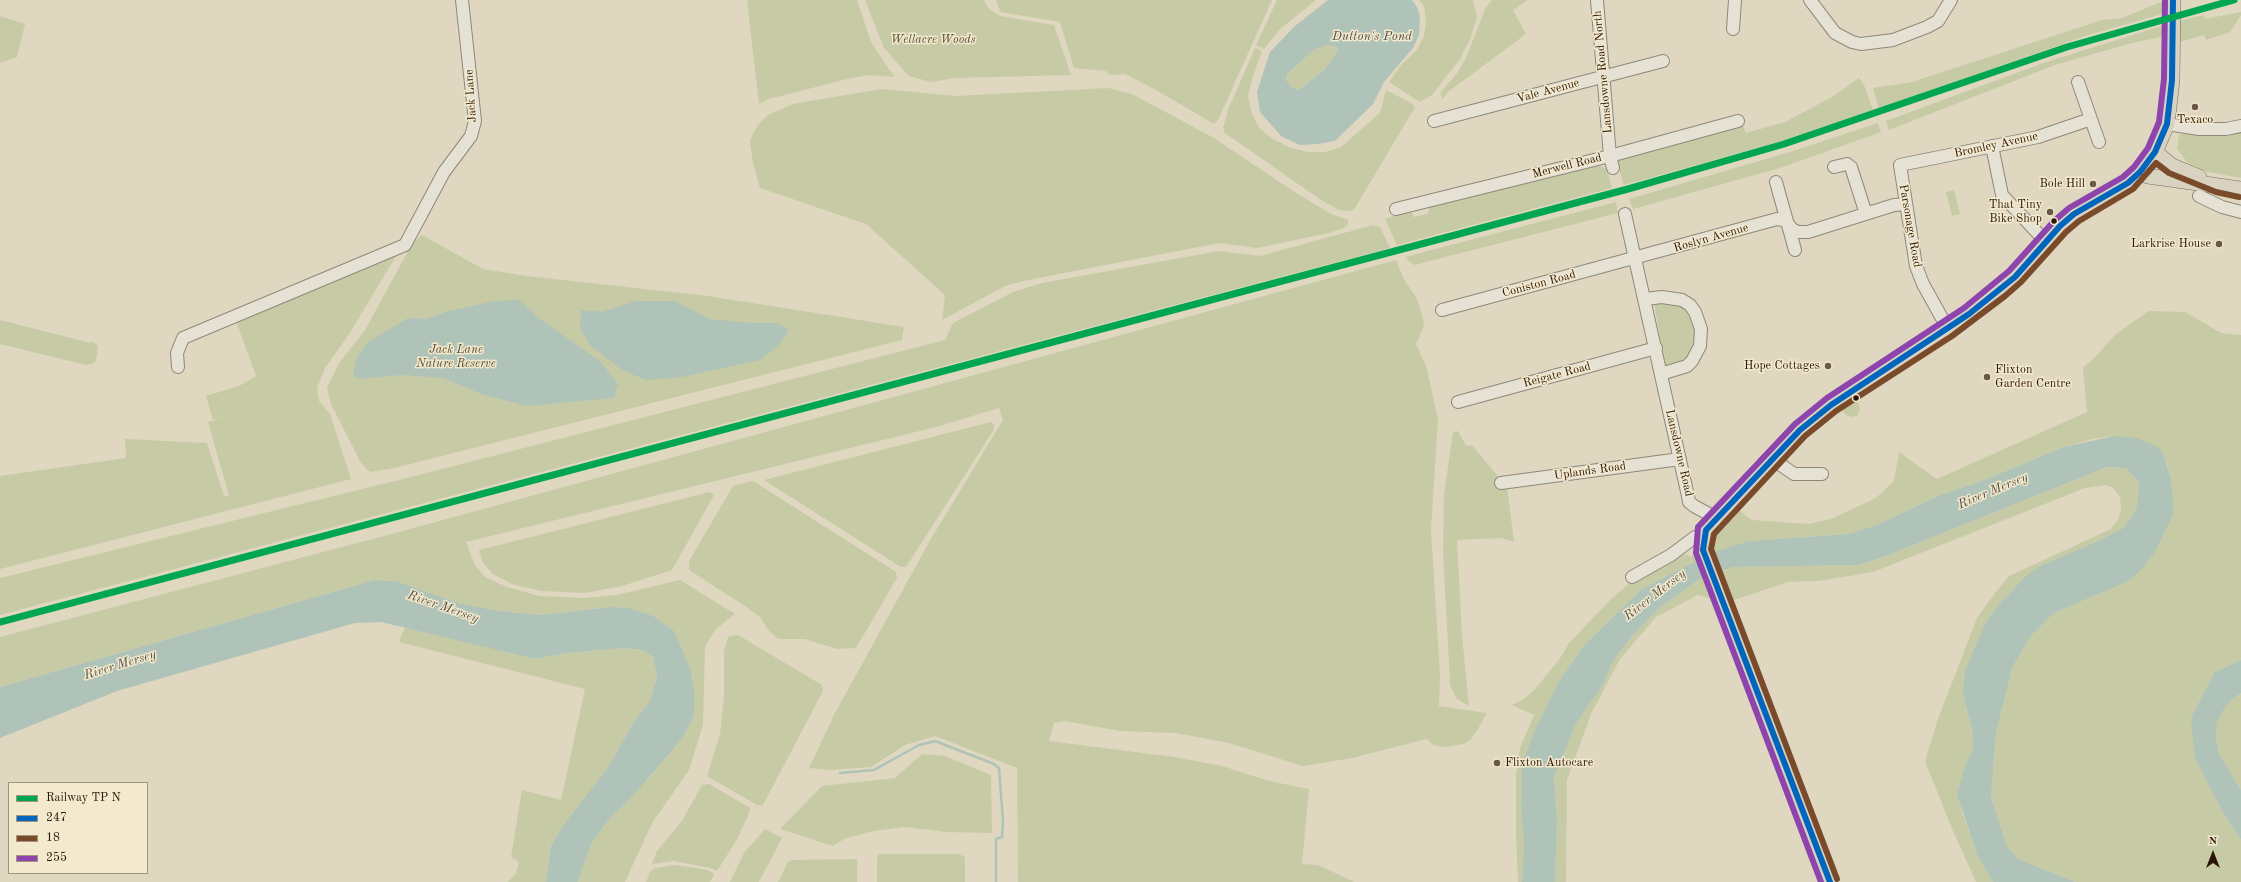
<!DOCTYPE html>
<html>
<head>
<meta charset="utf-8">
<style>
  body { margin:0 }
  #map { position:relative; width:2241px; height:882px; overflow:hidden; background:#dfd7bf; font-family:"Old Standard TT",serif }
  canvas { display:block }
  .legend { position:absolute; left:8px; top:782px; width:140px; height:92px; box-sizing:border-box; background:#f3e9cd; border:1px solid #a3947e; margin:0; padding:5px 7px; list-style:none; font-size:12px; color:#2b1508 }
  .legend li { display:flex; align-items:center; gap:8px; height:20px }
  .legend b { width:20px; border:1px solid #a3947e }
  .north { position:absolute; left:2193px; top:834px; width:40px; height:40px; -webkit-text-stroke:3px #f3e9cd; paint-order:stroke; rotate:0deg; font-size:11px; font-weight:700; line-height:16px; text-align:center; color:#2b1508 }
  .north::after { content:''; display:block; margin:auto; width:14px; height:18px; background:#2b1508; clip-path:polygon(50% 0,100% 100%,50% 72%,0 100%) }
</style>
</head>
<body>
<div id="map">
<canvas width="2241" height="882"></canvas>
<ul class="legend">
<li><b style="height:5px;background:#00a651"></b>Railway TP N</li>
<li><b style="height:5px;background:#0065bd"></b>247</li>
<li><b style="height:5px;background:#7a4b2a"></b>18</li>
<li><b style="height:5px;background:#8e44ad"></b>255</li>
</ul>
<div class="north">N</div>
</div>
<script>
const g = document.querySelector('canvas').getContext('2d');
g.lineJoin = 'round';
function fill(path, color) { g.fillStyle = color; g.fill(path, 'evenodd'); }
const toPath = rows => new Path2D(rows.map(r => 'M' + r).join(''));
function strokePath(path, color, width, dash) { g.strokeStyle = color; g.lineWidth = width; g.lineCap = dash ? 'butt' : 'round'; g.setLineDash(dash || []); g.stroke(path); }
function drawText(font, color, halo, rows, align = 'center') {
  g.font = font + ' "Old Standard TT",serif'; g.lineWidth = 3; g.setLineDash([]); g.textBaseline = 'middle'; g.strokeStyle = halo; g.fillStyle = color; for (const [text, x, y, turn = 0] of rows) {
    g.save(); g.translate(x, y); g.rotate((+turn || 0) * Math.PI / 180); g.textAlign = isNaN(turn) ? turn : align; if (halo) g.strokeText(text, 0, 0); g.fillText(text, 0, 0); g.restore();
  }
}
const green = toPath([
  [747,0,857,0,871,42,894,77,868,75,843,80,769,99,759,104],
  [865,0,984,0,988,8,1000,16,1054,25,1071,75,955,78,931,82,909,76,884,48],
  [996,0,1272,0,1218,120,1214,124,1156,90,1125,74,1109,75,1106,71,1074,68,1060,22,1000,12],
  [1277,0,1316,0,1280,29,1264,49,1256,45],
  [1419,0,1473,0,1477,17,1470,39,1460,59,1432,95,1420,102,1389,82,1401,65,1417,50,1424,36,1426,22,1424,6],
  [1492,0,1528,0,1513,10,1526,34,1448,92,1443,99,1440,93,1458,72,1466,58,1485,9],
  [2166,0,2166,13,2088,35,1879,109,1873,88,1912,82,2102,20,2122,18],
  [2241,12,2241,15,2230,32,2206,40,2204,35,2179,42,2179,21,2204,15,2205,19],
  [0,16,25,24,17,57,0,63],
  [2165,25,2165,36,2132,43,2055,65,1889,130,1886,121,2046,62],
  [1329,45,1337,47,1338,51,1324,70,1299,90,1292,87,1286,80,1287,74,1315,49],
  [1255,48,1262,51,1253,76,1248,96,1252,114,1260,129,1273,139,1291,148,1307,152,1325,152,1341,147,1380,113,1386,90,1413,104,1415,108,1412,112,1355,208,1352,211,1339,210,1321,200,1225,133,1223,128,1228,110],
  [1859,78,1864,85,1873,110,1778,142,1624,185,1616,160,1625,155,1743,126,1746,133,1785,122,1832,97],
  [1108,88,1132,94,1214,138,1293,191,1331,214,1348,220,1348,224,1344,228,1329,233,1257,248,1219,243,1023,281,1005,286,942,320,945,295,866,224,760,188,753,163,750,141,757,126,768,115,793,104,881,89,956,96],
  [1878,123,1881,132,1780,168,1633,209,1629,199,1790,152],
  [2241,131,2241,178,2209,172,2199,168,2187,162,2177,149,2179,135,2185,132],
  [1596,165,1607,169,1612,188,1397,245,1385,219,1410,210,1414,217,1428,214,1429,207],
  [1954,190,1960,214,1952,216,1946,192],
  [1616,202,1618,213,1414,265,1405,257],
  [1373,225,1380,227,1390,248,0,615,0,578,407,478,945,340,953,323,1013,292,1042,283,1219,251,1260,256],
  [422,235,483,269,526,276,708,296,904,327,902,340,394,468,370,472,361,463,331,404,327,388,340,362,365,330,412,244],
  [396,256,348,336,325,368,317,388,319,401,330,414,351,479,0,569,0,476,126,458,125,439,207,443,224,496,229,496,208,422,247,410,213,420,206,396,239,386,256,376,236,321],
  [1396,260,1404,280,1416,297,1422,314,1424,326,1416,344,1426,366,1438,419,1431,530,1440,675,1439,706,1487,713,1478,729,1470,740,1463,744,1445,747,1433,745,1427,739,1352,758,1303,766,1229,743,1176,733,1120,731,1065,721,1054,723,1049,741,1174,757,1222,766,1269,781,1309,789,1302,864,1318,865,1354,882,1018,882,1017,768,935,736,905,745,871,767,831,770,809,768,835,713,932,537,1003,420,999,408,936,427,466,542,475,565,485,577,507,587,539,596,585,598,617,595,680,580,735,614,716,629,705,646,703,725,689,770,652,823,625,882,578,882,591,844,611,817,632,797,682,739,694,716,695,696,628,608,610,607,542,615,499,611,458,603,396,581,375,580,0,687,0,637,399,532],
  [1654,302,1674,302,1683,307,1689,311,1695,328,1695,343,1690,355,1676,365,1665,368],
  [2149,311,2185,312,2221,333,2241,335,2241,660,2215,672,2195,758,2221,809,2241,840,2241,882,2075,882,2018,859,2007,846,1991,797,1996,733,2013,666,2031,636,2054,613,2127,582,2156,550,2174,513,2171,478,2166,460,2114,436,2093,439,2064,447,1979,482,1940,495,1879,524,1849,534,1748,541,1714,552,1712,546,1713,538,1736,508,1752,520,1808,524,1831,519,1876,498,1894,481,1899,452,1937,479,2087,412,2083,368,2095,357,2117,333],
  [0,320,91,343,92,341,98,346,96,361,92,364,86,365,0,344],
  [1858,400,1860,409,1858,415,1853,417,1846,415,1842,410],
  [991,422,994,425,993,431,906,567,901,567,764,480],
  [1458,431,1466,446,1472,445,1507,487,1514,542,1501,538,1457,540,1462,635,1469,706,1457,699,1450,685,1443,551,1444,494,1453,433],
  [2107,467,2126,468,2139,483,2137,507,2131,518,2123,528,2100,540,2040,566,2013,589,1987,620,1963,694,1972,729,1973,748,1966,763,1961,809,1977,855,1993,882,1976,882,1953,831,1925,761,1938,719,1977,618,1995,593,2009,576,2111,529,2118,520,2121,509,2120,497,2113,488,2106,485,2085,488,1873,572,1819,581,1788,582,1731,601,1721,572,1734,567,1859,565,1891,554],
  [753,481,896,572,897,578,856,648,837,649,805,639,778,639,768,630,760,617,748,608,689,570,689,561,733,486],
  [710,492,714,495,672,570,622,586,585,593,541,591,512,584,493,574,483,563,479,550],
  [1686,554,1690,557,1695,554,1699,560,1642,589,1584,645,1557,684,1534,732,1522,763,1521,810,1524,844,1522,882,1518,882,1516,837,1516,775,1520,748,1534,715,1512,705,1524,699,1535,689,1559,660,1569,643,1612,598,1626,586],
  [1704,576,1714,599,1698,595,1656,617,1620,659,1591,714,1567,780,1566,882,1555,882,1557,821,1554,777,1576,724,1604,683,1613,661,1632,636,1660,607],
  [405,627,535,659,568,653,623,648,642,650,653,657,657,677,650,701,635,720,607,769,567,820,551,845,546,882,508,882,516,873,519,862,511,857,522,790,561,800,585,689,399,642],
  [738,635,822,685,823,691,763,805,757,805,707,776,720,734,724,695,724,650,729,636],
  [2241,693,2241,790,2219,754,2216,739,2217,722,2225,706,2232,699],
  [922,754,945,756,991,775,992,833,946,832,905,827,874,831,844,839,833,846,780,829,822,786,895,778],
  [709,784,750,808,748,816,736,841,717,871,711,868,673,861,652,864,657,851,682,821,702,785],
  [765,829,782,838,759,882,730,882,744,853],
  [879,854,959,854,965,857,965,882,877,882,877,858],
  [857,859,857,882,778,882,788,862,792,860],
  [675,865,708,870,714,874,710,882,646,882,650,872,655,868]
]);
const water = toPath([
  [1328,0,1412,0,1417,7,1420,17,1419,35,1413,48,1384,82,1373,104,1335,141,1318,144,1300,145,1281,136,1260,112,1257,92,1270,52,1295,26],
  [1329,45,1337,47,1338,51,1324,70,1299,90,1292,87,1286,80,1287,74,1315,49],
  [519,300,540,319,600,361,618,384,614,398,526,406,481,394,444,378,401,375,357,379,353,374,357,357,368,342,408,318,426,319,449,311,495,301],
  [636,301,675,301,710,319,749,323,777,323,789,330,780,344,760,360,682,377,646,380,624,371,609,360,591,346,580,329,581,310,602,312],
  [2114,436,2136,438,2156,446,2163,453,2171,478,2174,513,2156,550,2143,568,2127,582,2054,613,2031,636,2013,666,1996,733,1991,797,2007,846,2018,859,2075,882,1993,882,1977,855,1957,794,1966,763,1973,748,1972,729,1963,694,1965,670,1987,620,2001,602,2025,577,2040,566,2100,540,2123,528,2131,518,2137,507,2139,483,2126,468,2107,467,1891,554,1859,565,1734,567,1704,576,1660,607,1632,636,1613,661,1604,683,1576,724,1554,777,1557,821,1555,882,1522,882,1524,844,1521,810,1522,763,1534,732,1557,684,1584,645,1642,589,1714,552,1748,541,1849,534,1879,524,1940,495,1979,482,2064,447],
  [375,580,396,581,458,603,499,611,542,615,610,607,628,608,653,616,674,631,690,668,695,696,694,716,682,739,632,797,611,817,591,844,578,882,546,882,551,845,567,820,607,769,635,720,650,701,657,677,653,657,642,650,623,648,568,653,535,659,381,622,355,623,117,691,0,738,0,687],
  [2241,660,2241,693,2232,699,2225,707,2217,722,2216,739,2219,754,2241,790,2241,840,2221,809,2195,758,2191,718,2215,672]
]);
const stream = toPath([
  [840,773,874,770,919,745,935,741,994,764,999,768,1003,821,1002,837,996,839,996,882]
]);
const minor = toPath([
  [1597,0,1610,156,1613,168],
  [1810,0,1835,33,1852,42,1861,44,1893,40,1927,27,1938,21,1951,0],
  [1733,29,1735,0],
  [2078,82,2099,142],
  [1434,121,1663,61],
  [2167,124,2199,129,2226,129,2241,126],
  [1992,146,2002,195,2046,242],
  [1834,167,1847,164,1851,167,1866,214],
  [1776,182,1795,250],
  [2199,196,2222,207,2241,212],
  [1396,209,1610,156,1738,121],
  [1625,214,1688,496,1689,502,1694,506,1716,518],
  [1645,299,1662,297,1682,300,1690,305,1695,312,1701,329,1700,346,1692,361,1687,366,1661,374],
  [1442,310,1777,219,1786,221,1792,229,1798,232,1808,232,1894,205,1906,204],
  [1948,329,1923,284,1916,266,1900,165,2038,137,2091,119],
  [178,367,177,353,183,338,405,245,444,172,471,136,475,121,462,0],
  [1458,402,1656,348],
  [1771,458,1794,474,1822,474],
  [1501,483,1680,459],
  [1632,577,1671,555,1695,537,1704,535]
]);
const major = toPath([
  [2155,152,2172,166,2199,177],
  [2140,172,2148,176,2241,189],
  [1830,882,1703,550,1706,530,1800,430,1831,405,1969,314,2015,277,2060,226,2074,214,2128,183,2140,172,2155,152,2167,124,2172,80,2173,0]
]);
const bus1 = toPath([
  [1830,882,1703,550,1706,530,1800,430,1831,405,1969,314,2015,277,2060,226,2074,214,2128,183,2140,172,2155,152,2167,124,2172,80,2173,0]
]);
const bus2 = toPath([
  [1837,879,1711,549,1714,534,1805,436,1836,411,1952,336,2005,296,2021,282,2066,232,2079,221,2133,189,2156,163,2169,173,2216,192,2239,197]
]);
const bus3 = toPath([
  [1821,882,1696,553,1698,527,1795,424,1827,398,1964,308,2009,271,2054,221,2069,208,2123,177,2134,167,2148,148,2159,122,2164,79,2165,0]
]);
const rail1 = toPath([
  [0,622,1628,189,1784,144,2067,47,2234,0]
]);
const markers = [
  [2195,107,4,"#6a5948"],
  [2093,184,4,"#6a5948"],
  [2050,212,4,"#6a5948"],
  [2054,221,3.5,"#2b1508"],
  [2219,244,4,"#6a5948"],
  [1828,366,4,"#6a5948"],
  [1987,377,4,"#6a5948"],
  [1856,398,3.5,"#2b1508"],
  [1497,763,4,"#6a5948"]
];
const parkNames = [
  ["Wellacre Woods",933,40],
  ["Jack Lane",456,350],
  ["Nature Reserve",456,364]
];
const streetNames = [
  ["Lansdowne Road North",1603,72,-95],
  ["Vale Avenue",1548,91,-15],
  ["Jack Lane",471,96,-94],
  ["Bromley Avenue",1996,145,-12],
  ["Merwell Road",1567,166,-14],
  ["Parsonage Road",1910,226,80],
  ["Roslyn Avenue",1711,238,-16],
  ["Coniston Road",1539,284,-15],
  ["Reigate Road",1557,375,-15],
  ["Lansdowne Road",1679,453,77],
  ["Uplands Road",1590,471,-8]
];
const poiNames = [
  ["Texaco",2195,120,"center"],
  ["Bole Hill",2085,184],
  ["That Tiny",2042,205],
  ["Bike Shop",2042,219],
  ["Larkrise House",2211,244],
  ["Hope Cottages",1820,366],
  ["Flixton",1995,370,"left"],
  ["Garden Centre",1995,384,"left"],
  ["Flixton Autocare",1505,763,"left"]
];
const waterNames = [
  ["Dutton's Pond",1372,37],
  ["River Mersey",1993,491,-23],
  ["River Mersey",1655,595,-38],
  ["River Mersey",443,607,19],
  ["River Mersey",120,665,-17]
];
fill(green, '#c6cba5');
fill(water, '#b0c3b8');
strokePath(stream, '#b0c3b8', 2.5);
strokePath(minor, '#8f8879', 14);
strokePath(major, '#766e60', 16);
strokePath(minor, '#e6e1d5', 12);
strokePath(major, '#d9d2c1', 15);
strokePath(bus1, '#0065bd', 6);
strokePath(bus2, '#7a4b2a', 6);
strokePath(bus3, '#8e44ad', 6);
strokePath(rail1, '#00a651', 7);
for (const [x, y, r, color] of markers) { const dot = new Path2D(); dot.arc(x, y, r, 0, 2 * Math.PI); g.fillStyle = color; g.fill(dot); strokePath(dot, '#f3e9cd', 1.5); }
drawText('italic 12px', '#544931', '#f3e9cd', parkNames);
drawText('12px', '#2b1508', '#f3e9cd', streetNames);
drawText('12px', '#2b1508', '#f3e9cd', poiNames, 'right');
drawText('italic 13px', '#534f45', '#f3e9cd', waterNames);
</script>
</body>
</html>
